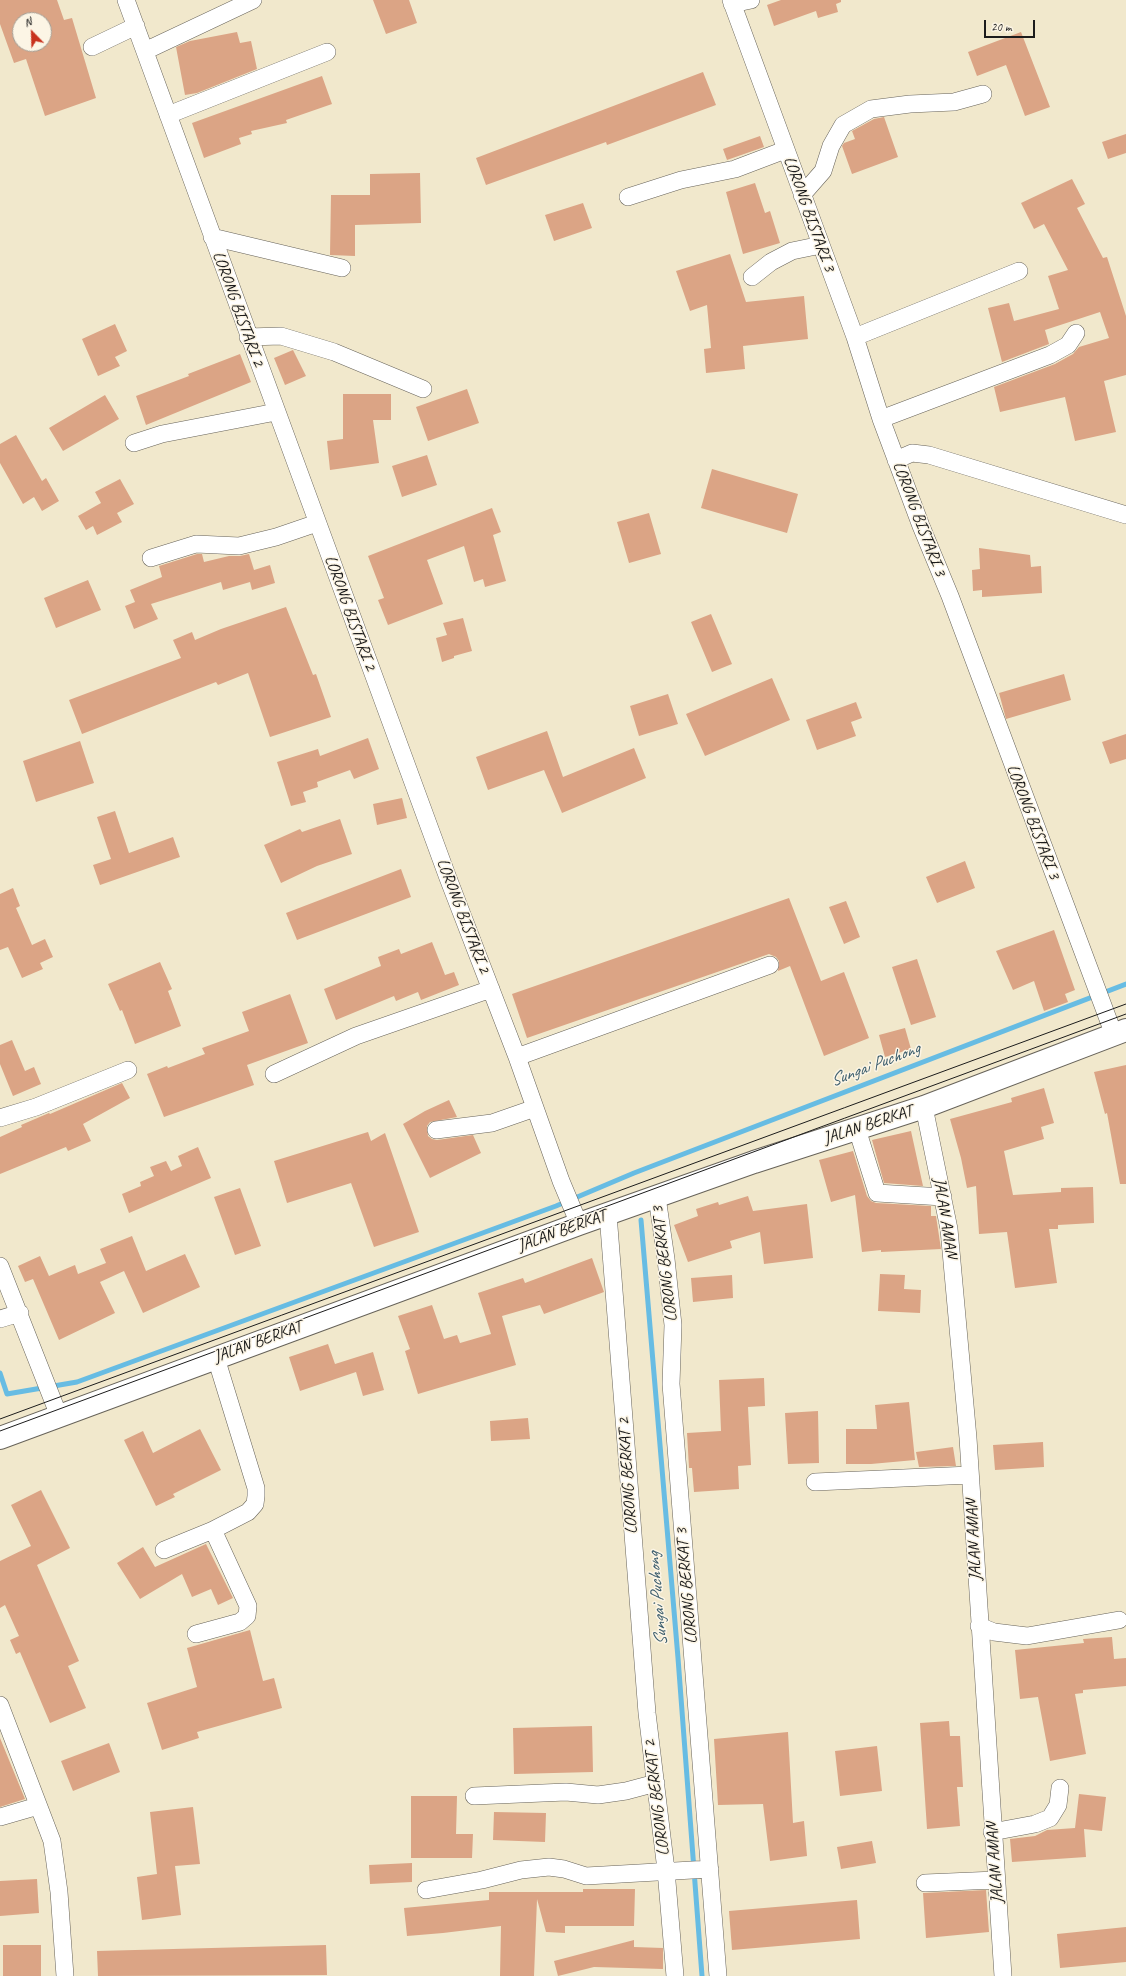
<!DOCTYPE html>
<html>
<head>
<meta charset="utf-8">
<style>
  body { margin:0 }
  #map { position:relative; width:1126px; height:1976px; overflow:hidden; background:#f1e8cc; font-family:Caveat,sans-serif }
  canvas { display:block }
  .north { position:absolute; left:12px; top:12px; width:40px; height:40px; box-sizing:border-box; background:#fcf5e5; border:1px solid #a29e95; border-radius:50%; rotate:337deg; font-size:11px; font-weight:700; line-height:16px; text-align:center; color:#1c1c1c }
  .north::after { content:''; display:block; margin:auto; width:14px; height:18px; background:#c8321e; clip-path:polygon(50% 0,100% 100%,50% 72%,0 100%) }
  .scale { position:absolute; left:984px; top:20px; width:51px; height:18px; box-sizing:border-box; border:2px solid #1c1c1c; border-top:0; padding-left:5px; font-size:12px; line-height:14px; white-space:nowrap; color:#1c1c1c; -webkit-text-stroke:3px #fcf5e5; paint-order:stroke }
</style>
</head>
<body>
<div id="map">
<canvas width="1126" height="1976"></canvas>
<div class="north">N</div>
<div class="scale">20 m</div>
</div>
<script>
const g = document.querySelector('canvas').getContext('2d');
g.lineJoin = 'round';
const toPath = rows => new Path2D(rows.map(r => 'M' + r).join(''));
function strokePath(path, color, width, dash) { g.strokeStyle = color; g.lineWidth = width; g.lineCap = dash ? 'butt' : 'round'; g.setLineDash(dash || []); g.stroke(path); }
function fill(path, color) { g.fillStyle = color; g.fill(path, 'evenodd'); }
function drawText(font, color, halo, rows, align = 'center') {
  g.font = font + ' Caveat,sans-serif'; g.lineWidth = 3; g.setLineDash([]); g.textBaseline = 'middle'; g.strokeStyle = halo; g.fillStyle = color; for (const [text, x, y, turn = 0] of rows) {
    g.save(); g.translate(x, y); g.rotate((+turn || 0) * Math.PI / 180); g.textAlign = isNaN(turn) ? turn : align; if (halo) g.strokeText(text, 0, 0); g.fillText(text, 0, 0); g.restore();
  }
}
const stream = toPath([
  [641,1220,678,1658,702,1976],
  [0,1373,7,1394,77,1382,556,1206,634,1173,1126,984]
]);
const building = toPath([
  [0,0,57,0,64,20,72,18,96,98,45,116,26,59,14,63,0,24],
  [20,20,44,20,44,44,20,44],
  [373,0,409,0,417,23,386,34],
  [781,0,841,0,841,2,836,4,838,12,818,18,816,11,774,26,767,5],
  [237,32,240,43,251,41,257,69,197,93,185,95,176,47,190,41],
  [1021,32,1050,107,1025,116,1006,65,977,76,968,52],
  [703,72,716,105,607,145,606,142,486,185,476,158],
  [322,76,332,104,286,120,287,123,251,131,252,134,239,138,241,144,204,158,192,123],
  [884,117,898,157,852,174,842,146,844,143,855,139,852,131,874,119],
  [1126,134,1126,153,1108,159,1102,142],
  [760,136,764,147,727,160,723,149],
  [420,173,421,223,355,225,355,256,330,255,331,195,370,195,370,174],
  [1072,179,1085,204,1077,208,1103,258,1107,257,1126,316,1126,375,1104,381,1116,432,1075,441,1065,397,1000,412,994,387,1055,364,1073,354,1079,347,1109,338,1100,312,1045,330,1049,344,1002,362,988,308,1009,303,1014,321,1059,309,1048,276,1068,270,1044,224,1034,229,1021,203],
  [755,183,765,213,770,211,780,243,743,254,726,192],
  [583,203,592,228,554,241,545,215],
  [730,254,746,302,804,296,808,339,743,346,745,369,706,373,704,349,711,348,707,305,690,311,676,271],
  [115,324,127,351,115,357,120,366,98,376,82,339],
  [293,350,306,376,285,385,274,358],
  [240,354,251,382,146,425,136,396,189,376,188,374],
  [467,389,479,423,428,441,416,407],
  [343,394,391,394,391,420,373,420,379,463,330,470,327,441,343,439],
  [105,395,119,419,63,451,49,428],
  [16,435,42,481,46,478,59,501,42,511,34,497,23,504,0,463,0,444],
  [427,455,437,485,402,497,392,466],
  [712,469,798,494,787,533,701,508],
  [120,479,134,504,117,513,122,522,97,535,93,526,86,530,78,516,101,503,95,492],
  [492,508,501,532,493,535,506,581,485,587,483,579,474,582,464,546,427,560,443,604,388,625,378,600,384,598,368,556],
  [649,513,661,554,629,563,617,522],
  [979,548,1030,555,1031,567,1041,566,1042,593,982,597,982,590,973,591,972,570,980,569],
  [197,554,202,554,204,562,229,556,240,556,249,554,254,570,270,565,275,583,252,590,250,582,223,590,221,582,151,604,158,619,134,629,125,606,135,602,130,590,162,577,159,566],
  [88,580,101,610,56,628,44,598],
  [286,607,313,675,316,674,331,717,270,737,248,673,218,685,216,682,82,734,69,700,181,658,173,640,192,632,195,640,221,629],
  [711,614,732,664,712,672,691,622],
  [463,618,472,651,454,656,454,658,442,662,436,638,447,635,443,623],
  [1064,674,1071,700,1006,719,999,693],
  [772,678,790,720,705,756,686,714],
  [668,694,678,724,639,736,630,706],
  [856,702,862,718,851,722,856,736,817,750,806,720],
  [547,731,563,777,634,748,646,778,562,813,544,770,488,790,476,757],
  [1126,734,1126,759,1110,764,1102,742],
  [368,738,379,769,354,779,350,770,317,782,318,787,303,792,306,802,291,806,277,762,318,749,320,756],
  [80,741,94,783,36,802,23,761],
  [402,798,407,818,377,825,373,804],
  [115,811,129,853,173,837,180,857,100,885,93,865,111,859,97,817],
  [340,819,352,854,317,866,281,883,264,845,300,829,302,832],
  [965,861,975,888,937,903,926,877],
  [401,869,411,897,297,940,286,913],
  [13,888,20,906,16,908,32,945,45,939,53,957,40,963,43,969,22,978,8,947,0,950,0,894],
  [789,898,821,981,844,972,869,1038,824,1056,790,966,778,971,779,961,776,957,769,954,527,1038,512,994],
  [846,901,860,937,844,944,829,907],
  [1054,930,1075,990,1065,994,1068,1002,1044,1011,1034,981,1013,990,996,951],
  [432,942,445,975,454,972,459,985,421,1000,418,992,396,1001,394,996,336,1020,324,989,381,966,378,957,399,949,401,954],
  [917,959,936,1017,911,1025,892,967],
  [160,962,172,989,168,991,181,1026,135,1044,122,1010,120,1011,108,984],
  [290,994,308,1043,247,1065,254,1085,164,1117,147,1074,167,1066,168,1068,205,1054,202,1048,249,1031,242,1012],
  [905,1028,911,1049,885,1057,879,1035],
  [12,1040,25,1071,34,1067,41,1084,13,1096,0,1064,0,1045],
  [1126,1065,1126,1184,1120,1184,1107,1113,1105,1114,1094,1072],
  [122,1083,130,1098,83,1124,91,1141,68,1151,66,1147,0,1174,0,1137,22,1127,21,1125,49,1113,50,1114],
  [1044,1088,1054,1123,1041,1127,1044,1139,1004,1151,1013,1195,1061,1192,1061,1188,1093,1187,1094,1223,1058,1225,1058,1229,1049,1229,1057,1283,1015,1288,1007,1232,979,1234,976,1186,967,1188,961,1158,950,1119,1012,1102,1011,1098],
  [449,1100,457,1117,430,1122,427,1126,428,1136,432,1139,437,1140,473,1135,481,1153,430,1178,403,1124,425,1111],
  [911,1131,923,1186,884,1183,872,1140],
  [368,1132,371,1141,385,1133,419,1232,374,1247,351,1183,287,1203,274,1161],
  [198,1147,211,1178,129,1213,122,1194,141,1186,140,1182,154,1176,150,1167,166,1161,171,1171,182,1166,178,1156],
  [853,1151,867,1196,871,1201,876,1203,931,1206,931,1216,936,1216,941,1249,881,1252,881,1250,862,1252,855,1195,831,1202,819,1160],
  [240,1188,261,1246,235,1255,214,1197],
  [748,1196,753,1211,807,1204,813,1258,764,1264,760,1232,730,1241,732,1248,688,1262,674,1225,698,1216,696,1209,718,1202,719,1205],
  [132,1236,146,1271,185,1254,200,1287,143,1313,124,1271,100,1282,115,1313,59,1340,33,1279,25,1282,18,1266,40,1256,49,1276,75,1265,78,1274,106,1263,100,1249],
  [592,1258,604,1292,544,1314,540,1305,502,1316,516,1365,418,1394,405,1351,410,1349,398,1316,432,1305,444,1339,457,1335,460,1343,491,1334,478,1293,523,1278,525,1283],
  [880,1274,905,1275,904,1289,921,1290,920,1313,878,1311],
  [732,1275,733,1298,693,1302,691,1278],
  [328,1344,335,1364,373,1352,384,1390,363,1396,356,1372,300,1391,289,1357],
  [764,1378,765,1406,748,1407,751,1465,738,1466,739,1489,694,1492,692,1468,689,1468,687,1433,721,1431,719,1380],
  [909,1402,915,1460,871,1464,846,1464,846,1429,877,1429,875,1405],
  [818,1411,819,1463,788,1464,785,1413],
  [528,1418,530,1439,491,1441,490,1421],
  [200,1429,221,1470,173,1494,175,1497,156,1506,124,1440,143,1431,153,1453],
  [1043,1442,1044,1467,995,1470,993,1445],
  [953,1447,956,1466,919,1467,916,1452],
  [41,1490,70,1548,37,1565,79,1661,68,1666,86,1708,50,1723,20,1652,16,1654,10,1640,19,1636,5,1605,0,1608,0,1561,31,1546,11,1505],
  [206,1544,233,1598,218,1605,211,1589,192,1597,182,1574,140,1599,117,1563,143,1547,155,1567],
  [250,1630,263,1681,274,1678,282,1708,197,1732,199,1738,162,1750,147,1703,197,1687,187,1648],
  [1112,1637,1114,1659,1126,1658,1126,1686,1083,1690,1083,1693,1075,1694,1086,1754,1050,1761,1038,1697,1020,1699,1015,1650,1084,1643,1083,1639],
  [949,1721,950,1736,960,1736,963,1787,957,1787,960,1826,927,1829,920,1723],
  [592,1726,593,1772,514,1774,513,1728],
  [788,1732,793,1823,804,1821,807,1856,770,1861,763,1804,718,1805,714,1739],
  [0,1738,25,1799,0,1807],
  [109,1743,120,1772,73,1791,61,1761],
  [877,1746,882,1791,840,1796,835,1751],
  [1079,1794,1106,1797,1102,1831,1084,1829,1086,1857,1012,1862,1010,1839,1035,1836,1047,1830,1075,1828],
  [411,1796,457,1796,456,1834,473,1834,472,1858,411,1858],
  [193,1807,200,1864,175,1866,181,1915,142,1920,137,1877,157,1874,150,1812],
  [494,1812,546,1813,545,1842,493,1840],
  [872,1841,876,1863,841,1869,837,1847],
  [412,1863,412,1882,370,1884,369,1865],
  [37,1879,39,1913,0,1916,0,1881],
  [583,1889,635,1889,634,1926,565,1926,565,1933,546,1932,537,1899,534,1976,500,1976,501,1926,443,1933,407,1936,404,1908,489,1900,489,1892,583,1892],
  [986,1890,989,1932,926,1938,923,1893],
  [857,1900,860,1939,732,1950,729,1911],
  [1126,1927,1126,1962,1060,1968,1057,1934],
  [634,1940,634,1947,663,1948,663,1969,594,1967,558,1976,554,1961],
  [3,1945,41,1945,41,1976,3,1976],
  [326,1945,327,1975,98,1976,97,1951]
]);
const minor = toPath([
  [126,0,448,878,517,1057,561,1181,579,1224],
  [731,0,855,337,881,419,921,526,950,596,1114,1035],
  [732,4,751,0],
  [92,47,136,26],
  [145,51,253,0],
  [168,115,327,52],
  [802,195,823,171,831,146,843,125,871,109,910,104,954,102,983,94],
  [628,197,681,180,735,169,785,150],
  [212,237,342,268],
  [752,277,771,262,792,251,821,245],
  [248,337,281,336,334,352,423,389],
  [855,337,1019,271],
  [881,419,1050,355,1068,345,1076,333],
  [134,443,162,434,276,412],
  [896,460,912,453,929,455,1126,515],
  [151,558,196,544,239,546,276,537,317,523],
  [517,1057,770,965],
  [274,1074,356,1036,491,989],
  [924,1107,949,1229,968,1438,1003,1976],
  [0,1118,36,1107,128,1070],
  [857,1129,877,1193,943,1197],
  [436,1130,492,1123,535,1108],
  [657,1197,666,1259,673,1325,671,1384,718,1976],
  [608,1214,647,1713,666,1870,675,1976],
  [0,1266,59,1416],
  [0,1319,20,1313],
  [815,1482,970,1475],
  [164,1550,213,1530],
  [979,1626,994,1632,1027,1636,1119,1620],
  [196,1634,240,1622,247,1616,248,1606,213,1530,248,1512,255,1504,256,1496,256,1488,216,1358],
  [0,1705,52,1841,59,1892,65,1976],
  [474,1796,566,1792,598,1795,626,1791,656,1783],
  [0,1817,38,1806],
  [992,1832,1035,1824,1050,1818,1058,1805,1060,1788],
  [925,1883,996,1880],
  [426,1890,482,1880,521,1870,549,1867,564,1869,586,1876,710,1869]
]);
const tertiary = toPath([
  [0,1438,579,1224,754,1162,924,1107,1126,1030]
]);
const tram = toPath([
  [0,1419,1126,1004],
  [0,1431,1126,1014]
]);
const streetNames = [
  ["LORONG BISTARI 3",809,214,70],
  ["LORONG BISTARI 2",238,309,70],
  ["LORONG BISTARI 3",919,519,69],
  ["LORONG BISTARI 2",350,613,70],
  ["LORONG BISTARI 3",1033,822,69],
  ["LORONG BISTARI 2",463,916,69],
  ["JALAN BERKAT",868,1125,-18],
  ["JALAN AMAN",945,1218,81],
  ["JALAN BERKAT",562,1231,-20],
  ["LORONG BERKAT 3",665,1264,-97],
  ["JALAN BERKAT",258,1342,-20],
  ["LORONG BERKAT 2",628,1476,-94],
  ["JALAN AMAN",974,1540,-93],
  ["LORONG BERKAT 3",687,1586,-95],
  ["LORONG BERKAT 2",657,1798,-97],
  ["JALAN AMAN",995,1863,-94]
];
const waterNames = [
  ["Sungai Puchong",875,1065,-21],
  ["Sungai Puchong",658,1599,-95]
];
strokePath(stream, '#67bce3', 5);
fill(building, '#dba485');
strokePath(minor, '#67635a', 18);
strokePath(tertiary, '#67635a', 24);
strokePath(minor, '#fff', 17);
strokePath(tertiary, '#fff', 22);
strokePath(tram, '#1c1c1c', 1);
drawText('17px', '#1c1c1c', '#fcf5e5', streetNames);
drawText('italic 18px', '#3a5c6c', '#fcf5e5', waterNames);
</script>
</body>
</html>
